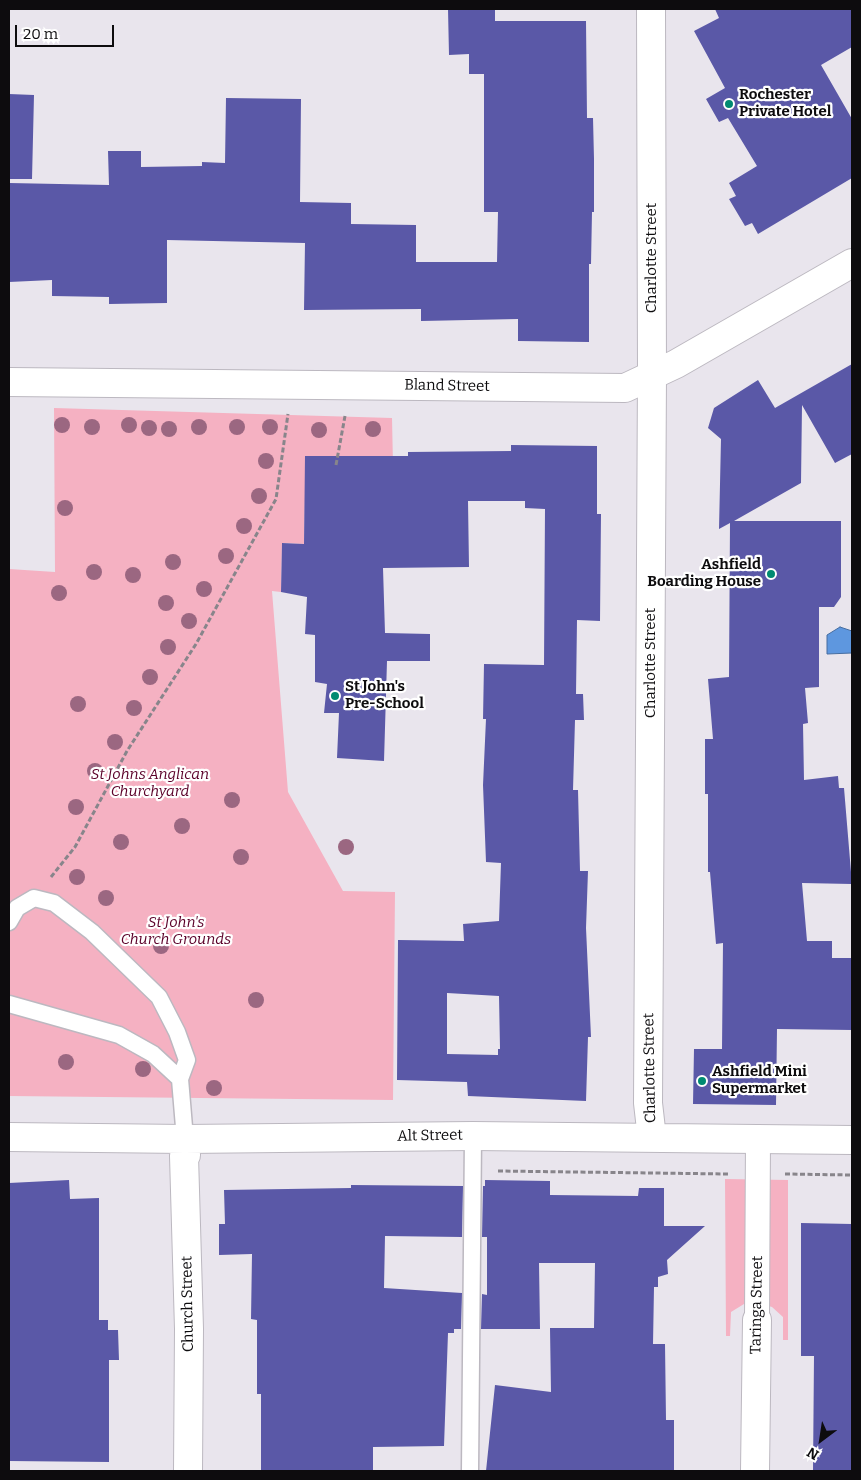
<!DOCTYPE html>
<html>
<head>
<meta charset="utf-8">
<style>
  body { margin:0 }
  #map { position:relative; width:861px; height:1480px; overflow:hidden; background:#e9e5ed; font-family:Bitter,serif }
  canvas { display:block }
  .frame { position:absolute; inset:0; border:10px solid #0d0c0e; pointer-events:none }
  .north { position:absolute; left:796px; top:1415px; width:50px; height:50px; -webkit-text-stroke:4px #fff; paint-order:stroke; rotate:211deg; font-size:14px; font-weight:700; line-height:20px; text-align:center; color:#0d0c0e }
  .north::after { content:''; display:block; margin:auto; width:18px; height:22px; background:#0d0c0e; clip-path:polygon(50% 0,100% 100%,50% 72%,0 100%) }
  .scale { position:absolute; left:15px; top:25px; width:99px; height:22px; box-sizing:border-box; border:2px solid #0d0c0e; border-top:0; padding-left:6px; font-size:15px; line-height:18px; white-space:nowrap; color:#0d0c0e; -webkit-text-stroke:4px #fff; paint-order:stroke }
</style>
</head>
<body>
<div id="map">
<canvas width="861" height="1480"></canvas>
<div class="frame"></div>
<div class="north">N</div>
<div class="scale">20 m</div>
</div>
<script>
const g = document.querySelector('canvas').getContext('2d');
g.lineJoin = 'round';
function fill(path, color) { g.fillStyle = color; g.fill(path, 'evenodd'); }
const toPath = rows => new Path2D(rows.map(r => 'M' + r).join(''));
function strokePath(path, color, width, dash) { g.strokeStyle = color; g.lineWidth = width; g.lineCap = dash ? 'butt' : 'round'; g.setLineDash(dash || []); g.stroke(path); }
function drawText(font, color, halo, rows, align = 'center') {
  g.font = font + ' Bitter,serif'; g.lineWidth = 4.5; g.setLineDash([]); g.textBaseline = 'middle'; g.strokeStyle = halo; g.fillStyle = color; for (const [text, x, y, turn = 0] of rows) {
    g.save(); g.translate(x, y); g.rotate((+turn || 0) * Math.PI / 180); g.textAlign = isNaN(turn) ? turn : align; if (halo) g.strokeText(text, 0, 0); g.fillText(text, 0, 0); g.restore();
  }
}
const green = toPath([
  [54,408,392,418,393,465,345,456,306,456,304,544,282,543,281,592,272,591,288,792,343,891,395,892,393,1100,9,1096,9,569,55,572],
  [725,1179,788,1180,788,1340,783,1340,783,1317,772,1307,758,1303,744,1304,731,1312,730,1336,726,1336]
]);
const water = toPath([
  [840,627,852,631,852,653,827,654,827,635,840,627]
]);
const building = toPath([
  [448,9,495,9,495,21,586,21,587,118,593,118,594,159,594,212,592,212,591,264,589,264,589,342,518,341,518,319,421,321,421,309,304,310,305,243,167,240,167,303,109,304,109,297,52,296,52,280,9,282,9,183,109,185,108,151,141,151,141,167,202,166,202,162,225,163,226,98,301,99,300,202,351,203,351,224,416,225,416,262,497,262,498,212,484,212,484,74,469,74,469,54,449,55],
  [715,9,852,9,852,47,821,65,852,119,852,178,758,234,752,223,745,226,729,199,736,196,729,183,757,166,728,118,719,122,706,99,725,88,694,31,719,18],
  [9,94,34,95,32,179,9,179],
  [852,364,852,454,835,463,802,405,801,483,734,521,841,521,841,597,834,607,819,607,819,687,805,688,808,723,803,724,804,780,838,776,839,788,844,788,852,884,802,883,807,941,832,941,832,958,852,958,852,1030,777,1029,776,1105,693,1104,694,1049,722,1049,723,943,716,944,710,872,708,872,708,794,705,794,705,739,713,739,708,679,729,677,730,523,719,529,721,439,708,428,714,408,758,380,775,408],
  [511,445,597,446,597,514,601,514,600,621,577,620,576,694,583,694,584,720,575,720,573,790,578,790,580,871,588,871,586,928,591,1037,588,1037,586,1101,468,1096,467,1082,397,1080,398,940,464,941,463,924,499,921,501,863,486,862,483,785,486,719,483,719,484,664,544,665,545,509,525,508,525,501,468,501,469,567,383,568,385,633,430,634,430,661,387,661,384,761,337,758,339,713,324,713,327,684,315,682,315,635,305,634,307,597,281,592,282,543,304,544,305,456,408,456,408,452,511,451],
  [447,993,499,996,500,1049,498,1049,498,1055,447,1054],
  [69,1180,70,1199,99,1198,99,1320,108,1320,108,1330,118,1330,119,1360,109,1360,109,1462,9,1461,9,1183],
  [485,1180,550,1181,550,1195,638,1196,639,1188,664,1188,664,1226,705,1226,667,1260,668,1274,658,1277,658,1287,654,1287,653,1344,665,1344,666,1420,674,1420,674,1471,486,1471,495,1385,551,1392,550,1328,594,1328,595,1263,539,1263,540,1329,481,1329,482,1294,487,1295,487,1237,482,1237,483,1186,485,1186],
  [351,1185,463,1186,462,1237,385,1236,384,1288,462,1293,461,1329,454,1329,454,1333,448,1333,444,1446,373,1447,373,1471,261,1471,261,1394,257,1394,257,1320,251,1319,252,1254,219,1255,219,1224,225,1224,224,1190,351,1188],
  [801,1223,852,1224,852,1471,813,1471,814,1356,801,1356]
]);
const path = toPath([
  [336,465,345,416],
  [51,877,75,847,127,751,196,644,276,499,288,414],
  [498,1171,729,1174],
  [785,1174,852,1175]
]);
const service = toPath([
  [9,922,17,908,34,898,54,903,92,932,159,997,177,1032,187,1060,180,1079],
  [9,1004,119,1035,153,1054,180,1079,185,1139],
  [470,1471,473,1136]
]);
const pedestrian = toPath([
  [757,1320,758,1139]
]);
const minor = toPath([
  [651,9,652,375,648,1103,652,1138],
  [9,1137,185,1139,473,1136,852,1140],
  [185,1139,186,1155,184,1156,189,1329,188,1471],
  [755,1471,757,1320]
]);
const tertiary = toPath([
  [9,382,625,388,676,364,852,263]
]);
const trees = [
  [62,425],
  [129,425],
  [92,427],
  [199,427],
  [237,427],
  [270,427],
  [149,428],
  [169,429],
  [373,429],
  [319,430],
  [266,461],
  [259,496],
  [65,508],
  [244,526],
  [226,556],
  [173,562],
  [94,572],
  [133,575],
  [204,589],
  [59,593],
  [166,603],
  [189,621],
  [168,647],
  [150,677],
  [78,704],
  [134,708],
  [115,742],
  [95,771],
  [232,800],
  [76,807],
  [182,826],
  [121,842],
  [346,847],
  [241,857],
  [77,877],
  [106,898],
  [161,946],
  [256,1000],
  [66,1062],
  [143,1069],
  [214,1088]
];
const markers = [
  [729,104,5,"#008a71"],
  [771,574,5,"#008a71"],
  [335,696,5,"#008a71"],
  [702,1081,5,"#008a71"]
];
const poiNames = [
  ["Rochester",739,95],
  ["Private Hotel",739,112],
  ["Ashfield",761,565,"right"],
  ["Boarding House",761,582,"right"],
  ["St John's",345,687],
  ["Pre-School",345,704],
  ["Ashfield Mini",712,1072],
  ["Supermarket",712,1089]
];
const streetNames = [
  ["Charlotte Street",652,258,-90],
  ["Bland Street",447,386,1],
  ["Charlotte Street",651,663,-90],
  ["Charlotte Street",650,1068,-91],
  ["Alt Street",430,1136,-1],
  ["Church Street",188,1304,-91],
  ["Taringa Street",757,1305,-89]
];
const parkNames = [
  ["St Johns Anglican",150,775],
  ["Churchyard",150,792],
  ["St John's",176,923],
  ["Church Grounds",176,940]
];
fill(green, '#f5b1c2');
fill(water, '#5e97df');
strokePath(water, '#466da0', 1);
fill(building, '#5a58a7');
strokePath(service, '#bcb8c0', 19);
strokePath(pedestrian, '#bcb8c0', 26);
strokePath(minor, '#bcb8c0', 30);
strokePath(tertiary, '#bcb8c0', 30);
strokePath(path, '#88858b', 3, [5, 2.5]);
strokePath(service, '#fff', 16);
strokePath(pedestrian, '#fff', 24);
strokePath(minor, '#fff', 28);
strokePath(tertiary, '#fff', 28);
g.fillStyle = '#9b6781';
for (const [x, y] of trees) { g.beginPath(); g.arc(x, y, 8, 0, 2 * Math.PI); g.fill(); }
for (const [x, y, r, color] of markers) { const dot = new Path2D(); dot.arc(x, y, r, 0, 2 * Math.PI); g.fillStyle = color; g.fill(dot); strokePath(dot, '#fff', 2); }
drawText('bold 15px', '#0d0c0e', '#fff', poiNames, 'left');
drawText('15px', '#0d0c0e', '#fff', streetNames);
drawText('italic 15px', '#5b0029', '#fff', parkNames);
</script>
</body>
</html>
